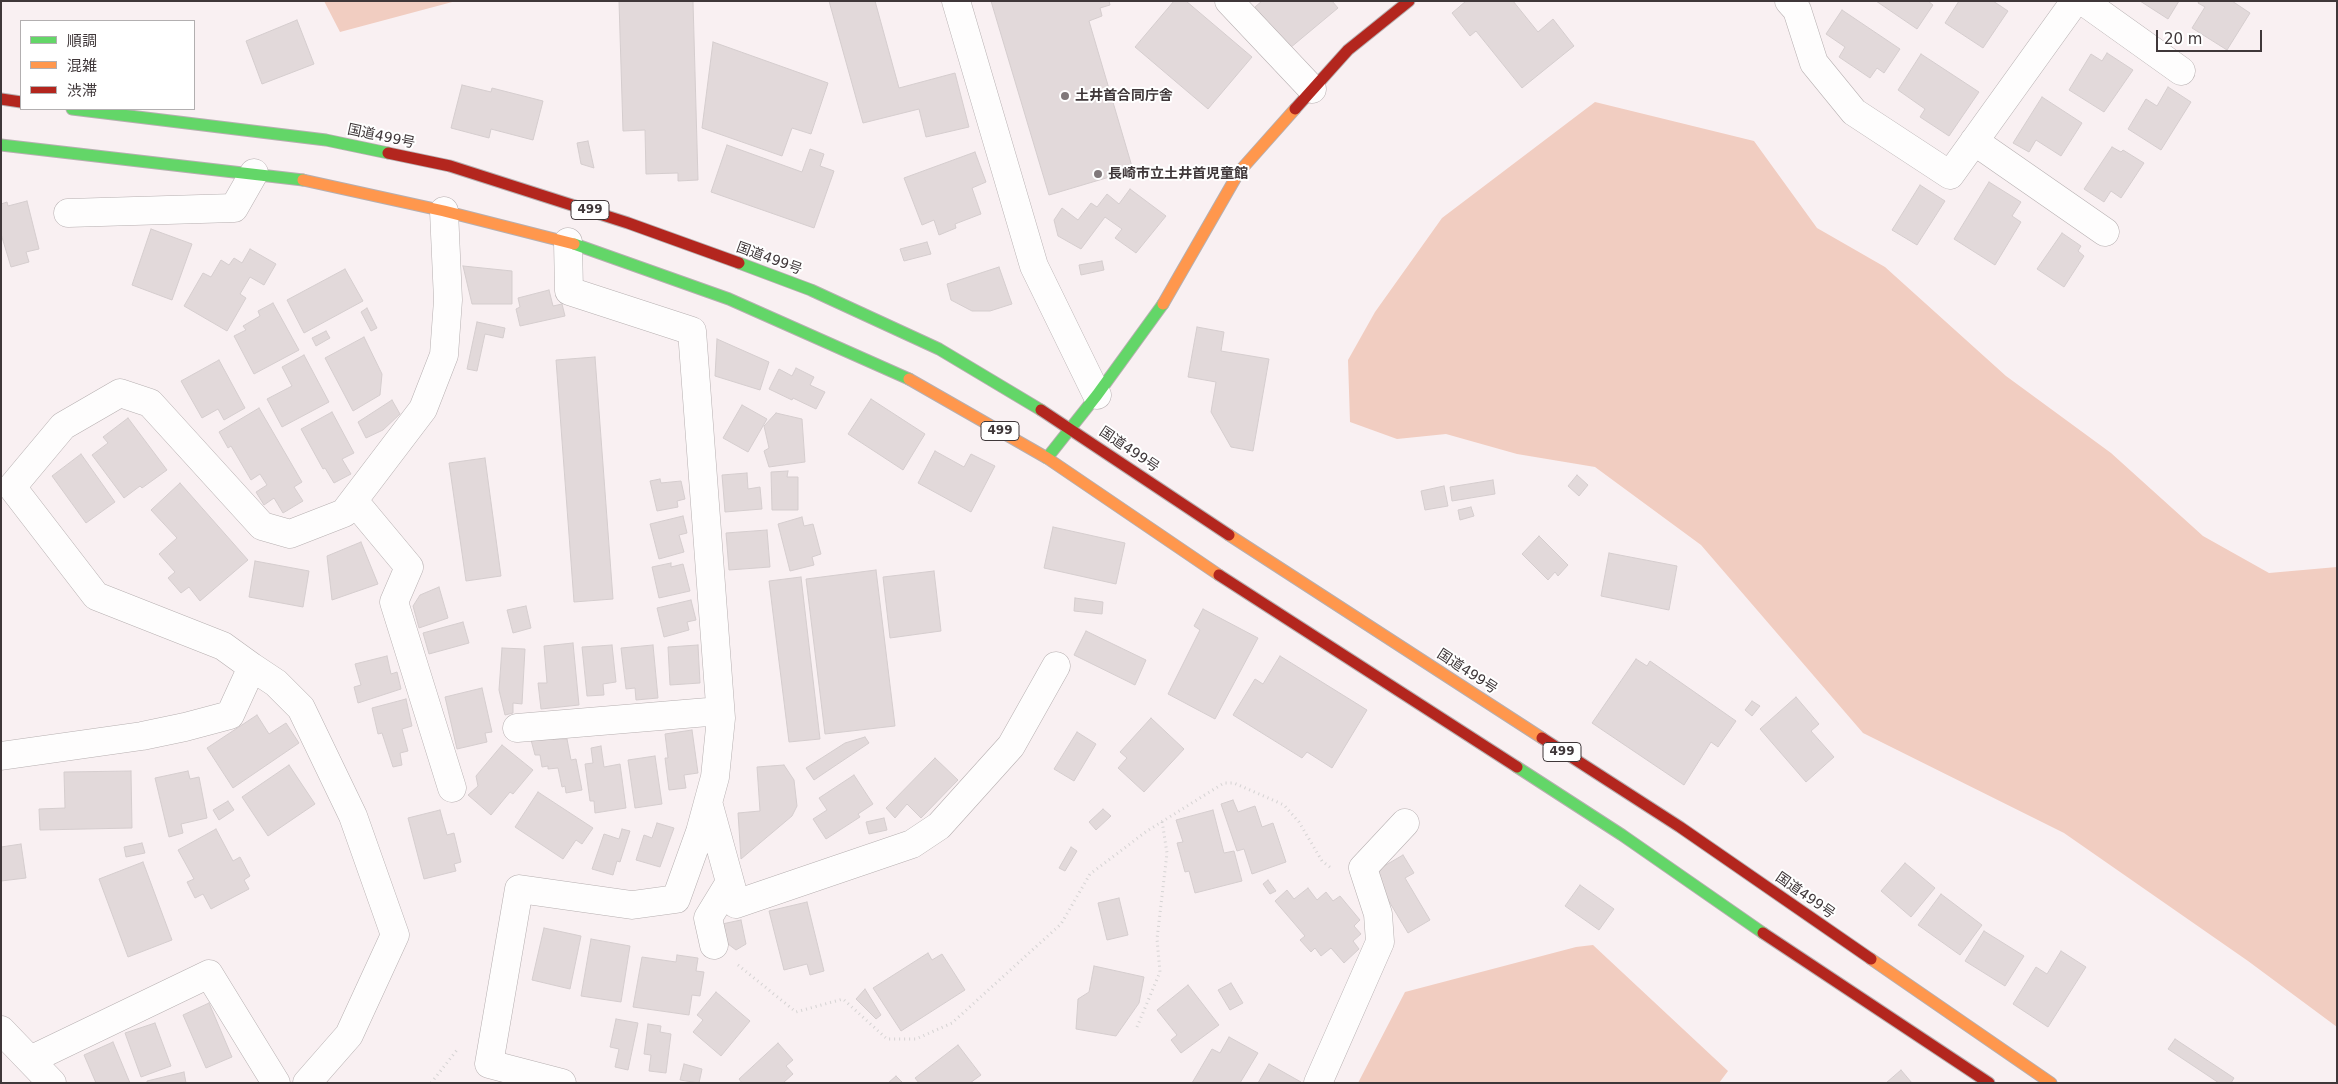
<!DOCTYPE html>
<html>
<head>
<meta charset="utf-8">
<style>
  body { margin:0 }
  #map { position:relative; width:2338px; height:1084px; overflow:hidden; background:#f9f0f2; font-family:"DejaVu Sans","Noto Sans JP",sans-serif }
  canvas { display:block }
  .frame { position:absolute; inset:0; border:2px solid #3f3739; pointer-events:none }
  .legend { position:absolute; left:20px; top:20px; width:175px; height:90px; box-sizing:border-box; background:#fff; border:1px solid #b2afb0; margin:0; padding:6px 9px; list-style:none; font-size:15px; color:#3f3739 }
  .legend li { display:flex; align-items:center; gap:10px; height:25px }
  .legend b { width:25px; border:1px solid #b2afb0 }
  .scale { position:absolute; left:2156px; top:30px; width:106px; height:22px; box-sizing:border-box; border:2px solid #3f3739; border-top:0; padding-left:6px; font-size:15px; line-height:18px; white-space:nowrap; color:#3f3739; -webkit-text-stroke:4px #fff; paint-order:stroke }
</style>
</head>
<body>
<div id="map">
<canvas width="2338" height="1084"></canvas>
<div class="frame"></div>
<ul class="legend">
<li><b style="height:6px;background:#63d668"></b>順調</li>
<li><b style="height:6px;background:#ff974d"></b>混雑</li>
<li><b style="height:6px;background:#b3261e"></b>渋滞</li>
</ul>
<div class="scale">20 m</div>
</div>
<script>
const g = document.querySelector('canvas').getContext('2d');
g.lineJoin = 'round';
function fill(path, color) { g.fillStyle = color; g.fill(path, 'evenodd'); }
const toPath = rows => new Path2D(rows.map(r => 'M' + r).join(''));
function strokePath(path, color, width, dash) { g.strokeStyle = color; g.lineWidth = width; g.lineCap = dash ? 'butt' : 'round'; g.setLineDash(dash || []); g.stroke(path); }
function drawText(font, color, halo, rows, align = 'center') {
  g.font = font + ' "DejaVu Sans","Noto Sans JP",sans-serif'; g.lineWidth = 4; g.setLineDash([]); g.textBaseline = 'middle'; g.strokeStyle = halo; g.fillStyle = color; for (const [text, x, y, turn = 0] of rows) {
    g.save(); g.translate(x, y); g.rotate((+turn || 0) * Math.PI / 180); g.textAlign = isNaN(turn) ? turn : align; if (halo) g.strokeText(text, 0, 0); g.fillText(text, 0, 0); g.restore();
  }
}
const green = toPath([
  [324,1,456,1,340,32],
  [1595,102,1754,141,1817,228,1885,267,2006,376,2111,453,2203,536,2269,573,2337,567,2337,1027,2248,961,2064,833,1863,733,1701,545,1595,467,1517,454,1446,434,1397,439,1350,422,1348,360,1375,312,1442,218],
  [1593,945,1728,1071,1719,1083,1358,1083,1405,992,1576,947]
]);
const building = toPath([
  [619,1,693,1,698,180,678,181,678,173,646,174,645,130,623,131,619,1],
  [829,1,875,1,899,88,955,73,969,127,926,137,919,109,863,123,829,1],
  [991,1,1109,1,1110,5,1100,8,1102,16,1089,21,1133,170,1049,195,991,1],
  [1174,1,1186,1,1252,57,1208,109,1135,47,1174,1],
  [1262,1,1332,1,1338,8,1290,48,1255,7,1262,1],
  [1466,1,1513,1,1538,32,1553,19,1574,46,1522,88,1476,31,1470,36,1452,13,1466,1],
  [1876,1,1928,1,1933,5,1917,29,1876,1],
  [1959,1,1993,1,2008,11,1983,48,1945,23,1959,1],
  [2140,1,2179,1,2168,19,2140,1],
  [2199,1,2232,1,2250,13,2227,50,2192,28,2205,7,2198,3,2199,1],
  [1842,10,1900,49,1884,73,1877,68,1870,78,1839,57,1845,47,1826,34,1842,10],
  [297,20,314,64,262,84,246,41,297,20],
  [713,42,828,83,811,134,792,128,782,156,702,128,713,42],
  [2107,53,2133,70,2104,112,2069,90,2091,54,2102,61,2107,53],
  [1921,54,1979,92,1949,136,1920,117,1925,109,1898,90,1921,54],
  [462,85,491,92,492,88,543,101,533,140,491,129,489,138,451,128,462,85],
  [2168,87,2191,102,2161,150,2128,129,2146,99,2157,106,2168,87],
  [2042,97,2082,123,2061,156,2036,140,2029,152,2013,143,2042,97],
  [588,141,594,168,581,164,577,143,588,141],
  [727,145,802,172,810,149,824,154,820,166,834,171,814,228,711,192,727,145],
  [2112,147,2121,152,2123,150,2144,163,2121,198,2111,191,2104,202,2084,189,2112,147],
  [975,152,986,182,972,188,981,214,955,224,956,228,939,235,934,220,922,225,904,178,975,152],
  [1989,182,2021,202,2012,216,2021,222,1995,265,1954,239,1989,182],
  [1920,185,1945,201,1917,245,1892,230,1920,185],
  [1130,189,1166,216,1136,253,1115,238,1122,229,1105,217,1081,249,1058,236,1054,220,1062,208,1078,220,1091,203,1097,207,1107,194,1119,204,1130,189],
  [27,201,39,249,26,252,29,262,11,267,1,234,1,204,7,202,8,206,27,201],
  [151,229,192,244,172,300,132,285,151,229],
  [2062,233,2081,246,2078,251,2084,256,2064,287,2037,269,2062,233],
  [927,242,931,254,904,261,900,249,927,242],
  [250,249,276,264,264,285,250,277,240,294,246,298,227,331,184,306,203,273,211,277,221,260,229,265,234,258,242,263,250,249],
  [1102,261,1104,270,1081,275,1079,265,1102,261],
  [463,266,512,271,512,304,472,304,463,266],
  [999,267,1012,304,990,311,972,311,951,300,947,284,999,267],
  [345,269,363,301,304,333,287,300,345,269],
  [549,290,553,306,562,304,565,316,520,326,516,309,520,307,518,298,549,290],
  [273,303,299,350,254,374,234,336,246,330,243,326,260,316,258,311,273,303],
  [367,308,377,328,371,331,361,312,367,308],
  [477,322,505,328,503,338,485,334,477,371,467,369,477,322],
  [1197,327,1224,332,1221,351,1269,359,1253,451,1231,447,1211,412,1216,382,1188,377,1197,327],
  [326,331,330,338,316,346,312,338,326,331],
  [364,337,382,374,380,395,353,411,325,358,364,337],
  [717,339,769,362,760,390,715,376,717,339],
  [304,355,329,402,282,427,267,399,292,386,282,367,304,355],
  [595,357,613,599,574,602,556,360,595,357],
  [219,360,245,408,224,420,218,409,202,418,181,381,219,360],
  [796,368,814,377,810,385,825,392,816,409,793,398,792,400,769,389,779,369,792,376,796,368],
  [871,399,925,434,903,470,848,434,871,399],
  [392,400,400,414,383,430,366,438,358,422,392,400],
  [742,405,767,419,748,452,723,438,742,405],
  [259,408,302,482,294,487,303,501,283,513,274,498,264,505,256,492,267,485,260,474,251,480,231,446,228,448,219,432,259,408],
  [332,412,354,453,342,459,351,474,334,483,325,468,323,469,301,429,332,412],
  [776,413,802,419,805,462,769,467,764,451,769,448,764,426,776,413],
  [128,418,167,470,142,488,140,486,124,498,92,455,108,443,103,437,128,418],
  [935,451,964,467,971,454,995,466,971,512,918,483,935,451],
  [81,454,115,502,86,523,52,476,81,454],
  [485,458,501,576,466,581,449,463,485,458],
  [788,471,787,477,798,477,798,510,772,510,771,472,788,471],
  [747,473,748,489,760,487,762,509,725,512,722,475,747,473],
  [1577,475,1588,485,1579,496,1568,486,1577,475],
  [660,479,661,483,681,481,685,499,677,501,678,507,657,511,650,481,660,479],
  [1493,480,1495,494,1452,501,1450,487,1493,480],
  [180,483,248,560,200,601,189,587,181,593,168,578,175,572,159,554,177,538,151,510,180,483],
  [1444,486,1448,506,1425,510,1421,491,1444,486],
  [1471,507,1474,516,1460,520,1458,510,1471,507],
  [683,516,687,533,679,535,684,552,659,559,650,524,683,516],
  [802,517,804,526,813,524,821,554,812,557,814,565,790,571,778,524,802,517],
  [1053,527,1125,543,1116,584,1044,568,1053,527],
  [767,530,770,567,729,570,726,533,767,530],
  [1539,536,1568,565,1558,576,1555,572,1548,580,1522,554,1539,536],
  [361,542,378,584,332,600,327,556,361,542],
  [1609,553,1677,566,1669,610,1601,596,1609,553],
  [255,561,309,571,303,607,249,597,255,561],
  [671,563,671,567,683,564,690,591,659,598,652,567,671,563],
  [876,570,895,726,825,734,806,579,876,570],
  [934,571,941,631,890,638,883,577,934,571],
  [801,577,820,739,789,742,769,581,801,577],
  [439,587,448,618,419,628,413,606,420,595,439,587],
  [1075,598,1103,602,1102,614,1074,611,1075,598],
  [691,600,696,620,687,622,689,630,664,637,657,608,691,600],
  [526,606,531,628,513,633,507,610,526,606],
  [1203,609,1258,638,1215,719,1168,694,1200,630,1194,626,1203,609],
  [463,622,469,643,429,654,423,633,463,622],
  [1086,631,1146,660,1135,685,1074,655,1086,631],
  [573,643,579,705,541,709,538,683,547,683,544,646,573,643],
  [612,645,616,682,603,684,604,695,587,696,582,647,612,645],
  [653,645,658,698,636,700,635,688,626,689,621,648,653,645],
  [698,645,700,683,670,685,668,647,698,645],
  [502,648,525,649,522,704,513,703,513,713,505,715,499,690,502,648],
  [387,656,391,674,397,672,401,689,358,703,354,687,361,685,355,664,387,656],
  [1280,656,1367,710,1332,768,1307,752,1302,758,1233,715,1255,679,1263,684,1280,656],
  [1636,659,1647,666,1650,661,1736,721,1718,747,1711,742,1684,785,1592,723,1636,659],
  [482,688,492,732,485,733,487,742,457,749,445,697,482,688],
  [1796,697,1819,724,1811,731,1834,757,1806,782,1760,729,1796,697],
  [406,699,412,726,402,729,408,751,400,753,402,765,393,767,382,733,378,734,372,708,406,699],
  [1752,701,1760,706,1752,716,1745,710,1752,701],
  [257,715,269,734,286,723,299,743,233,788,207,748,257,715],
  [1151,718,1184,749,1144,792,1118,768,1127,758,1120,752,1151,718],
  [692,730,698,773,684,775,686,788,669,790,665,758,668,758,665,734,692,730],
  [1077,732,1096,744,1074,781,1054,769,1077,732],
  [865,737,869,743,814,780,806,768,845,743,865,737],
  [567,739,571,760,576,759,582,790,566,793,565,786,562,787,558,768,548,769,548,766,542,767,540,755,535,755,531,740,567,739],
  [502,745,533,770,513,794,510,792,491,815,468,795,478,786,476,776,502,745],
  [601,746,604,767,620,764,626,808,595,813,594,801,590,801,585,764,593,763,591,748,601,746],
  [655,756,662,804,635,808,628,760,655,756],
  [935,758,958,780,921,818,907,804,895,818,886,808,935,758],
  [289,765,315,804,268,836,242,797,289,765],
  [784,765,794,780,797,806,792,816,741,859,738,813,760,811,757,767,784,765],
  [131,771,132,828,40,830,39,809,65,808,64,772,131,771],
  [188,771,190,779,199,777,207,818,181,824,183,833,169,837,155,778,188,771],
  [854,775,873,804,858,814,860,817,826,839,813,819,827,810,819,798,854,775],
  [538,792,593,828,582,844,576,840,563,859,515,827,538,792],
  [1233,800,1238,812,1255,806,1262,827,1273,823,1286,862,1252,874,1244,849,1237,851,1221,804,1233,800],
  [228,801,234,810,219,820,213,810,228,801],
  [1103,809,1111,816,1096,830,1089,822,1103,809],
  [440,810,447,835,454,833,461,862,454,864,456,871,424,879,408,818,440,810],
  [1213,810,1224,853,1234,851,1242,881,1195,893,1189,871,1185,872,1177,843,1183,842,1176,820,1213,810],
  [884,818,887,830,869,834,866,822,884,818],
  [657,823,674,828,660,867,636,860,644,835,652,838,657,823],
  [216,829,233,861,240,857,250,876,244,880,249,889,211,909,203,894,195,898,187,882,194,879,178,850,216,829],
  [622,829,630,831,620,862,617,861,613,875,592,869,604,834,619,839,622,829],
  [142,843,145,853,126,857,124,847,142,843],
  [21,844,26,878,1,881,1,847,21,844],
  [1071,847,1077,851,1065,871,1059,868,1071,847],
  [1403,855,1414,873,1405,878,1430,920,1408,933,1372,873,1403,855],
  [143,862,172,940,128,957,99,879,143,862],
  [1905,863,1935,888,1911,917,1881,891,1905,863],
  [1268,880,1276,891,1270,894,1263,884,1268,880],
  [1580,885,1614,909,1599,930,1565,906,1580,885],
  [1308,888,1317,900,1326,892,1333,901,1340,896,1360,920,1354,926,1361,934,1353,941,1359,949,1344,963,1331,948,1321,956,1315,948,1311,952,1300,940,1305,936,1275,901,1287,890,1294,899,1308,888],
  [1941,894,1982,925,1960,955,1918,925,1941,894],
  [1119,898,1128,935,1107,940,1098,903,1119,898],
  [807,902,824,971,810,975,807,964,784,970,769,911,807,902],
  [741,920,746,944,736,950,728,944,722,924,741,920],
  [544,928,581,936,570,989,532,980,544,928],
  [1984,931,2024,956,2005,986,1965,961,1984,931],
  [591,939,630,946,621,1002,581,996,591,939],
  [2061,951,2086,967,2048,1027,2013,1004,2036,967,2047,974,2061,951],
  [928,953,932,960,942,954,965,990,901,1031,873,988,928,953],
  [677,955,698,958,696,971,704,972,700,996,692,995,689,1015,633,1007,642,957,676,962,677,955],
  [1094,966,1144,977,1139,1003,1116,1036,1076,1029,1078,999,1089,992,1094,966],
  [1231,983,1243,1003,1230,1010,1218,990,1231,983],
  [1188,985,1219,1025,1181,1053,1171,1040,1177,1035,1157,1010,1188,985],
  [865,989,881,1015,876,1019,856,999,865,989],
  [716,992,750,1021,721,1056,693,1032,703,1020,697,1015,716,992],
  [209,1003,232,1057,206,1068,183,1015,209,1003],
  [616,1019,638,1023,628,1070,615,1067,619,1049,610,1047,616,1019],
  [155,1023,171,1066,141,1077,125,1033,155,1023],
  [648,1024,661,1026,660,1032,671,1034,666,1073,649,1071,651,1055,644,1054,648,1024],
  [1229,1037,1258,1053,1240,1083,1192,1083,1212,1049,1220,1053,1229,1037],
  [2175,1039,2234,1078,2231,1083,2219,1083,2168,1049,2175,1039],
  [113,1042,130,1083,96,1083,84,1055,113,1042],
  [778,1043,793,1060,786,1066,793,1074,783,1083,742,1083,739,1079,778,1043],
  [958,1045,981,1075,970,1083,919,1083,915,1078,958,1045],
  [684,1064,702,1069,699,1083,680,1080,684,1064],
  [1269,1064,1301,1082,1300,1083,1258,1083,1269,1064],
  [1901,1070,1912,1083,1886,1083,1901,1070],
  [184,1072,186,1083,147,1083,147,1081,184,1072],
  [896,1076,903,1083,888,1083,896,1076]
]);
const path = toPath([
  [738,965,796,1012,843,999,887,1039,916,1039,952,1023,1061,924,1090,874,1147,831,1224,783,1234,783,1284,805,1299,822,1322,861,1331,868],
  [1137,1027,1160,972,1157,939,1167,853,1162,821],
  [431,1083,457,1050]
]);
const street = toPath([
  [956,1,1034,266,1097,395],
  [1229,1,1312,89],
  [1789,1,1797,10,1814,63,1854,112,1950,175,2075,1],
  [2083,1,2181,71],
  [1974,141,2105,232],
  [68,213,234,208,254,173],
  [354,501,409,567,394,602,452,788],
  [252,667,276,683,301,708,353,816,395,935,349,1035,307,1083],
  [517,728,720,711],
  [1,756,142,736,185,727,230,715,252,667,223,646,96,596,12,487,63,426,120,393,150,403,262,526,290,534,344,513,423,409,444,355,448,300,444,211],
  [708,802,736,904,912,844,939,826,1011,746,1056,666],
  [714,945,708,918,730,882],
  [1,1030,52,1083],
  [30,1060,209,974,276,1083],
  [562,1083,489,1064,519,889,632,905,676,899,700,832,715,777,721,718,692,331,569,291,568,242],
  [1318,1083,1380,942,1378,914,1363,868,1405,823]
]);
const fast = toPath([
  [72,109,326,140,388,153],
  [1,145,303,180],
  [574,244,729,299,909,379],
  [739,263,811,290,939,349,1041,410],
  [1047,458,1097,395,1163,304],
  [1517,767,1622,835,1763,933]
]);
const slow = toPath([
  [303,180,444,211,574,244],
  [1163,304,1239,172,1295,109],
  [909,379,1047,458,1219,575],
  [1229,535,1542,738],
  [1871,959,2051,1083]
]);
const jam = toPath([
  [1,99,21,102],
  [1295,109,1348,50,1409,1],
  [388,153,450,166,628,223,739,263],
  [1041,410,1229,535],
  [1219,575,1517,767],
  [1542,738,1680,827,1871,959],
  [1763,933,1989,1083]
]);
const markers = [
  [1065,96,5,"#80787a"],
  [1098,174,5,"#80787a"]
];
const shields = [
  [590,210,38],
  [1000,431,38],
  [1562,752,38]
];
const shieldNames = [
  ["499",590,210],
  ["499",1000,431],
  ["499",1562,752]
];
const poiNames = [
  ["土井首合同庁舎",1075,96],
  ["長崎市立土井首児童館",1108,174]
];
const streetNames = [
  ["国道499号",381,137,12],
  ["国道499号",769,259,20],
  ["国道499号",1129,450,34],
  ["国道499号",1467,672,33],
  ["国道499号",1805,896,35]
];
fill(green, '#f1cdc1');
fill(building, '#e2d9da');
strokePath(building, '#d5cdce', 1);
strokePath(street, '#b6afb0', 29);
strokePath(fast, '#b6afb0', 13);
strokePath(slow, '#b6afb0', 13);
strokePath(jam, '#b6afb0', 13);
strokePath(path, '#d5d3d3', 3, [1, 4]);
strokePath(street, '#fefdfd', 28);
strokePath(fast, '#63d668', 11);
strokePath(slow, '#ff974d', 11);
strokePath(jam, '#b3261e', 11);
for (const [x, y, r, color] of markers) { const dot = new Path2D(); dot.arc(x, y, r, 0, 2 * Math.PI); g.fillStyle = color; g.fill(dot); strokePath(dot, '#fff', 2); }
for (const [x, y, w] of shields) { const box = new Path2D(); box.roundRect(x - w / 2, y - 9.5, w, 19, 4); g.fillStyle = '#fff'; g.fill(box); strokePath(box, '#3f3739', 1); }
drawText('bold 12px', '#3f3739', null, shieldNames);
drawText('bold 14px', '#3f3739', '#fff', poiNames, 'left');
drawText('14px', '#3f3739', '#fff', streetNames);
</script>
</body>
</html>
